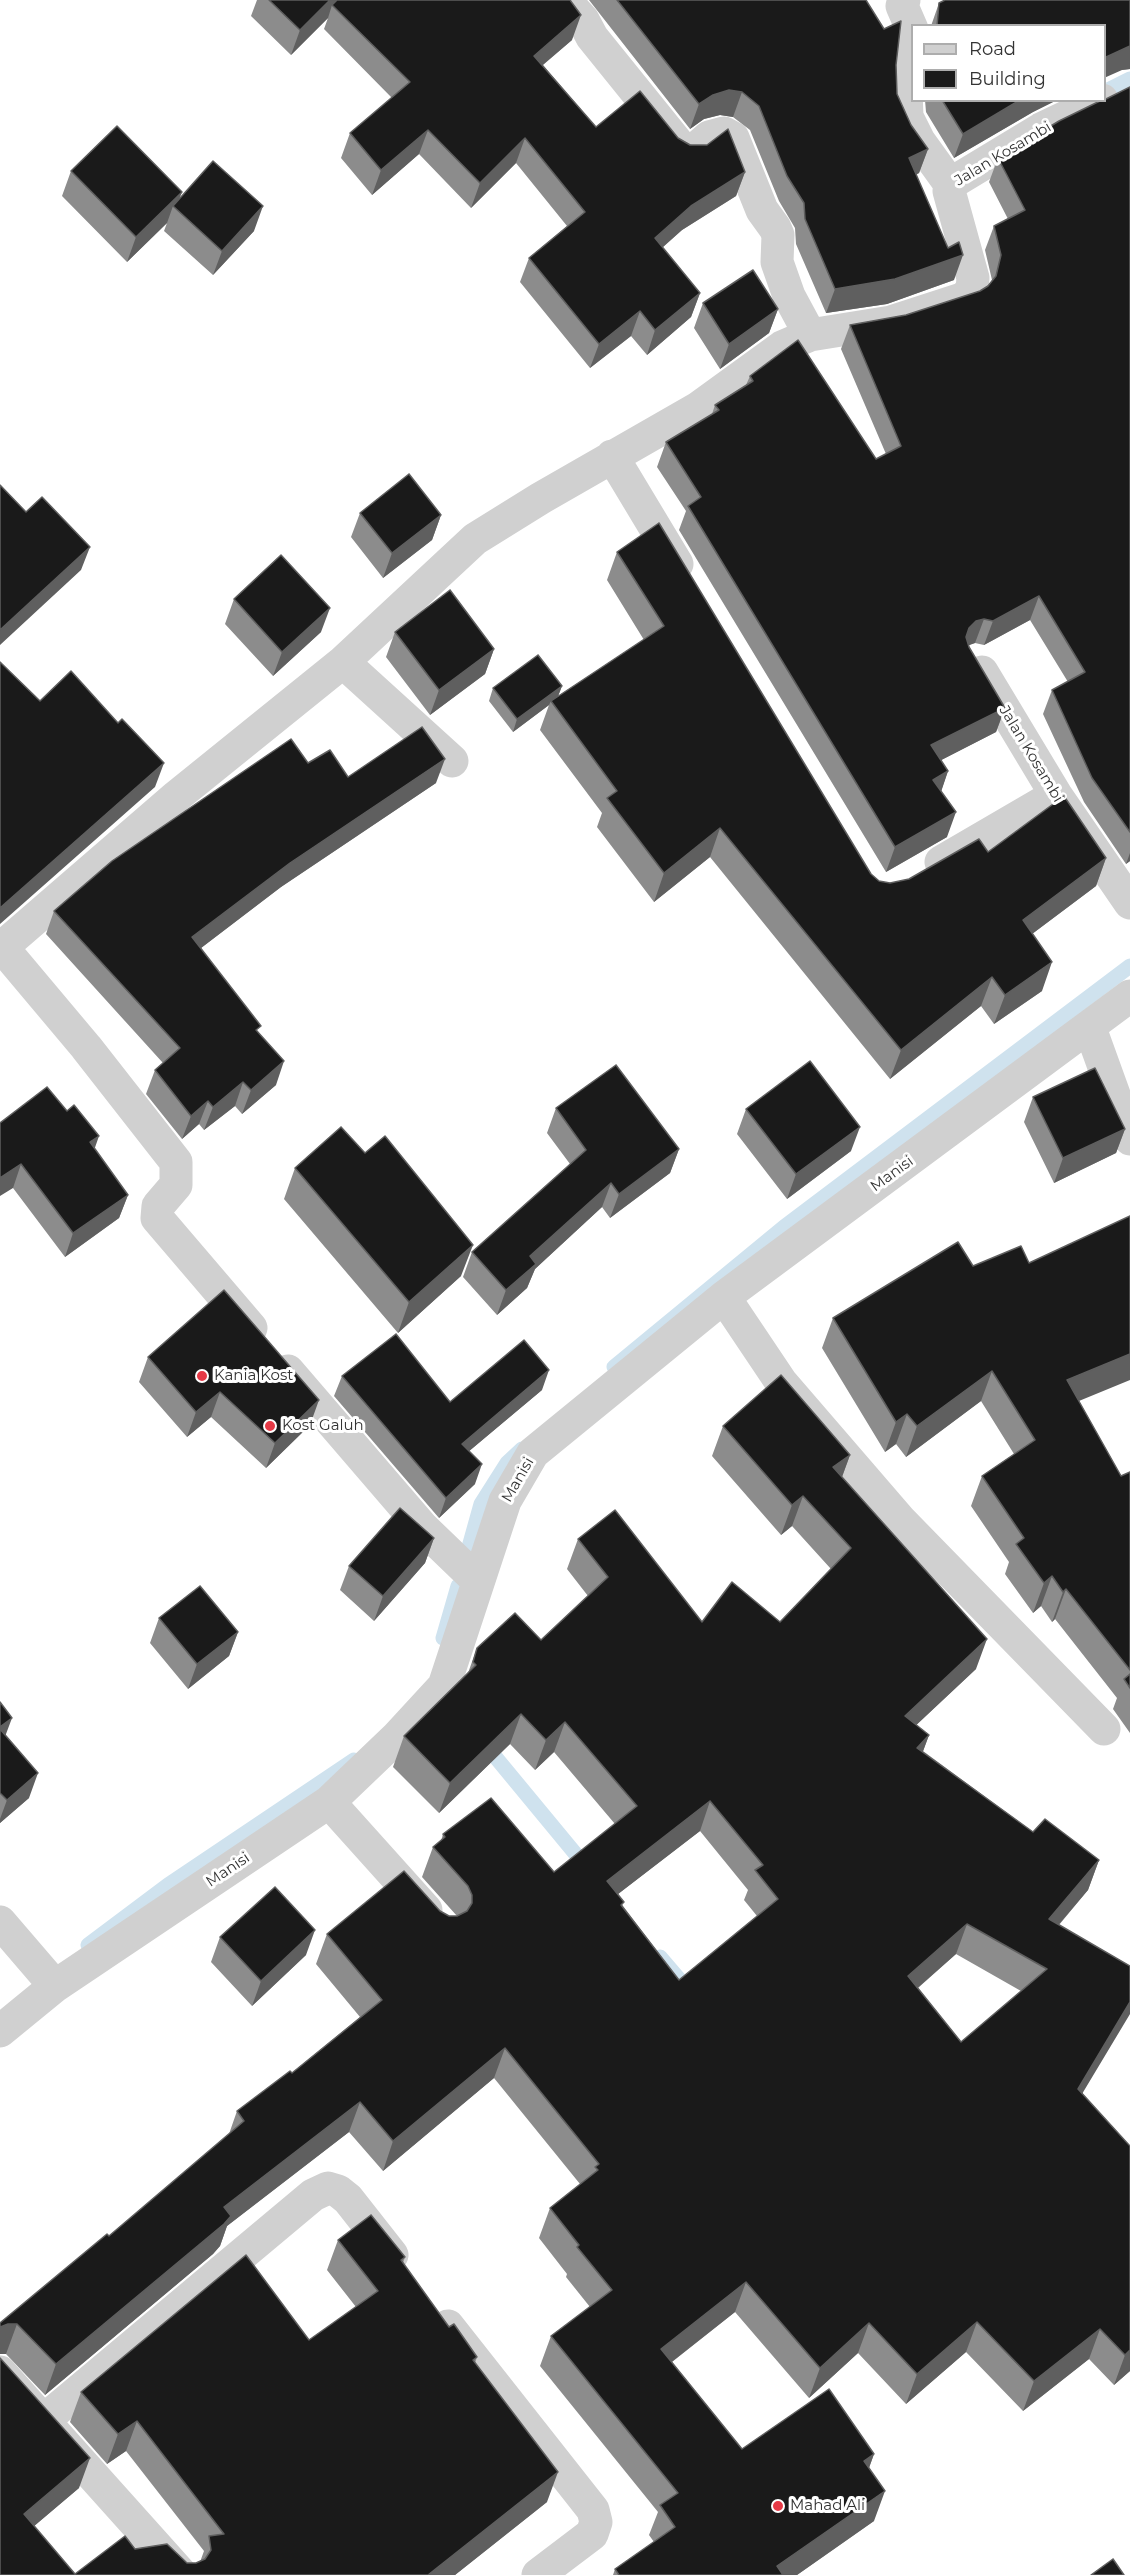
<!DOCTYPE html>
<html>
<head>
<meta charset="utf-8">
<style>
  body { margin:0 }
  #map { position:relative; width:1130px; height:2575px; overflow:hidden; background:#fff; font-family:Montserrat,sans-serif }
  canvas { display:block }
  .legend { position:absolute; left:911px; top:24px; width:195px; height:78px; box-sizing:border-box; background:#fff; border:2px solid #adadad; margin:0; padding:8px 10px; list-style:none; font-size:18px; color:#333 }
  .legend li { display:flex; align-items:center; gap:12px; height:30px }
  .legend b { width:30px; border:2px solid #adadad }
</style>
</head>
<body>
<div id="map">
<canvas width="1130" height="2575"></canvas>
<ul class="legend">
<li><b style="height:8px;background:#d0d0d0"></b>Road</li>
<li><b style="height:16px;background:#1a1a1a"></b>Building</li>
</ul>
</div>
<script>
const g = document.querySelector('canvas').getContext('2d');
g.lineJoin = 'round';
const toPath = rows => new Path2D(rows.map(r => 'M' + r).join(''));
function strokePath(path, color, width, dash) { g.strokeStyle = color; g.lineWidth = width; g.lineCap = dash ? 'butt' : 'round'; g.setLineDash(dash || []); g.stroke(path); }
function fill(path, color) { g.fillStyle = color; g.fill(path, 'evenodd'); }
function drawText(font, color, halo, rows, align = 'center') {
  g.font = font + ' Montserrat,sans-serif'; g.lineWidth = 6; g.setLineDash([]); g.textBaseline = 'middle'; g.strokeStyle = halo; g.fillStyle = color; for (const [text, x, y, turn = 0] of rows) {
    g.save(); g.translate(x, y); g.rotate((+turn || 0) * Math.PI / 180); g.textAlign = isNaN(turn) ? turn : align; if (halo) g.strokeText(text, 0, 0); g.fillText(text, 0, 0); g.restore();
  }
}
const stream = toPath([
  [1104,92,1130,79],
  [614,1367,784,1227,1130,966],
  [469,1547,481,1504,507,1463,522,1449],
  [443,1638,458,1586],
  [483,1742,588,1869],
  [88,1945,168,1885,354,1760],
  [660,1957,684,1985]
]);
const street = toPath([
  [565,0,583,20,592,37,684,151,692,152,709,137,724,133,733,138,762,210,775,228,778,235,777,262,789,296,810,335],
  [904,0,902,6,912,29],
  [912,38,906,91,907,117,919,141,950,184],
  [612,456,677,564],
  [343,662,452,761],
  [982,672,1056,795,1130,903],
  [941,862,1056,795],
  [2,947,86,1047,176,1162,176,1185,158,1206,157,1218,251,1328],
  [0,949,177,796,343,662,475,539,541,498,698,408,782,347,810,335,891,322,965,298,972,289,973,278,949,191,950,184,1041,129,1102,100],
  [1090,1028,1130,1139],
  [724,1297,781,1382,900,1520,1104,1729],
  [288,1371,423,1528,478,1581],
  [329,1802,426,1910],
  [0,1922,55,1986],
  [0,2031,55,1986,329,1802,397,1737,444,1686,505,1501,533,1453,724,1297,1130,996],
  [448,2326,593,2510,596,2522,592,2534,538,2575],
  [0,2372,182,2575],
  [43,2421,313,2195,328,2188,338,2191,348,2199,392,2255]
]);
const wall = toPath([
  [257,0,570,0,572,40,543,65,596,127,678,138,745,172,736,196,682,230,662,248,700,293,691,317,647,355,631,336,590,368,520,282,529,258,567,226,516,163,471,208,419,154,372,195,341,158,350,133,392,98,324,29,328,18,291,55,251,16],
  [589,0,866,0,896,65,897,94,911,125,928,149,919,173,916,175,954,280,887,304,826,313,796,244,795,228,779,201,750,130,733,117,720,115,704,119,690,129],
  [1130,0,1130,69,1122,70,1104,26,931,26,939,3],
  [1130,87,1130,861,1126,864,1084,802,1043,714,1052,690,1068,682,1030,620,984,645,975,643,968,645,1005,708,996,732,941,760,948,771,941,791,947,837,886,872,679,530,686,511,657,467,666,442,712,414,715,405,746,385,750,376,876,459,886,454,841,349,850,325,906,315,980,291,988,286,992,280,985,250,994,226,1008,219,989,182,998,158],
  [925,100,1057,100,1033,112,954,158,926,112],
  [71,171,180,198,254,231,213,275,164,231,167,223,127,262,62,196],
  [703,303,778,309,769,333,720,369,694,328],
  [360,513,441,515,432,540,383,578,351,537],
  [617,552,871,874,879,881,890,883,909,879,988,852,1106,858,1096,886,1032,934,1042,991,994,1024,981,1006,890,1079,710,857,654,902,597,827,602,813,540,730,549,705,513,732,489,701,493,688,562,686,558,696,644,640,607,580],
  [234,599,321,632,273,676,225,624],
  [395,632,494,649,485,674,430,715,386,657],
  [308,763,348,777,436,783,281,887,201,948,259,1033,276,1085,242,1114,235,1106,204,1130,199,1124,182,1139,146,1094,155,1070,163,1063,46,934,54,911],
  [1033,1097,1125,1129,1116,1153,1054,1183,1024,1122],
  [556,1108,679,1149,670,1173,610,1218,602,1207,535,1269,527,1288,497,1315,463,1277,472,1252,570,1164,547,1133],
  [746,1109,851,1151,787,1199,737,1134],
  [0,1123,94,1149,128,1195,119,1218,65,1257,13,1188],
  [295,1168,461,1276,398,1333,284,1199],
  [973,1266,1079,1401,1121,1476,1130,1472,1130,1733,1113,1709,1117,1698,1055,1619,1052,1622,1041,1606,1033,1613,1005,1574,1009,1562,971,1506,982,1476,1014,1454,981,1401,906,1457,896,1444,885,1452,822,1348,833,1318],
  [148,1357,310,1425,266,1468,211,1417,187,1437,139,1382],
  [342,1376,450,1402,542,1390,469,1451,475,1484,439,1518,334,1396],
  [723,1426,850,1455,842,1477,976,1669,916,1725,929,1735,923,1751,1033,1832,1099,1860,1088,1890,1059,1925,1083,2094,1130,2146,1130,2371,1114,2385,1089,2359,1023,2411,966,2352,906,2404,858,2353,809,2398,735,2312,672,2362,742,2449,874,2454,869,2468,874,2521,797,2575,613,2575,615,2569,654,2542,649,2535,658,2512,540,2366,551,2336,590,2307,566,2277,567,2274,539,2238,550,2208,580,2184,494,2078,383,2171,349,2132,227,2226,220,2246,213,2254,45,2395,6,2354,0,2354,0,2323,109,2236,229,2134,237,2111,292,2073,360,2017,316,1964,327,1934,440,1911,449,1916,457,1916,422,1877,433,1847,441,1841,443,1834,554,1872,615,1824,554,1752,535,1770,510,1744,439,1813,393,1767,404,1736,468,1673,477,1648,541,1640,588,1596,567,1569,578,1539,702,1622,780,1622,831,1569,792,1526,781,1535,712,1456],
  [700,1831,748,1890,744,1900,757,1916,679,1980,623,1906,618,1894],
  [956,1954,1021,1991,961,2042,918,1988],
  [434,1538,425,1563,374,1621,340,1590,349,1566],
  [159,1618,238,1632,229,1656,188,1689,150,1643],
  [0,1702,6,1736,29,1798,0,1823],
  [220,1937,306,1955,252,2006,211,1962],
  [338,2240,405,2257,403,2263,449,2327,477,2357,475,2363,547,2502,455,2575,0,2575,0,2358,79,2488,34,2526,75,2574,135,2549,187,2563,196,2563,200,2562,204,2551,126,2451,107,2464,70,2422,81,2392,309,2340,356,2307,327,2270]
]);
const shadedWall = toPath([
  [330,0,346,0,332,5,328,18,291,55,300,30],
  [581,15,572,40,525,80,534,56],
  [1130,46,1130,69,1122,70,1104,78,1104,58],
  [729,90,742,92,733,117,720,115,704,119,690,129,699,104,713,95],
  [1020,100,1057,100,1033,112,954,158,963,134],
  [428,130,419,154,372,195,381,170],
  [525,138,516,163,471,208,480,183],
  [928,149,919,173,900,182,909,158],
  [745,172,736,196,682,230,646,262,655,238,691,206],
  [182,192,176,208,173,206,167,223,127,262,136,237],
  [263,206,254,231,213,275,222,251],
  [963,255,954,280,887,304,826,313,835,289],
  [700,293,691,317,647,355,655,330],
  [778,309,769,333,720,369,729,344],
  [640,311,631,336,590,368,599,344],
  [441,515,432,540,383,578,392,553],
  [90,547,81,570,0,645,0,630],
  [1039,596,1030,620,984,645,993,621],
  [330,608,321,632,273,676,282,652],
  [984,619,975,643,967,646,960,652,969,628,976,621],
  [494,649,485,674,430,715,439,690],
  [562,686,557,699,551,701,549,705,513,732,517,719],
  [1005,708,996,732,922,770,931,745],
  [445,759,436,783,281,887,184,961,192,937,290,863],
  [164,763,155,787,0,924,0,908],
  [948,771,940,795,933,780],
  [956,812,947,837,886,872,895,847],
  [720,828,710,857,654,902,664,873],
  [1130,853,1130,861,1126,864],
  [1106,858,1096,886,1012,949,1023,920],
  [1052,962,1042,991,994,1024,1005,995],
  [992,977,981,1006,890,1079,901,1050],
  [284,1061,276,1085,242,1114,251,1090],
  [243,1082,235,1106,204,1130,213,1107],
  [208,1101,199,1124,182,1139,191,1116],
  [860,1127,851,1151,787,1199,796,1174],
  [1125,1129,1116,1153,1054,1183,1063,1158],
  [99,1136,91,1159,90,1142],
  [679,1149,670,1173,610,1218,619,1194],
  [21,1164,13,1188,0,1196,0,1178],
  [611,1183,602,1207,535,1269,527,1288,497,1315,506,1290,530,1256],
  [128,1195,119,1218,65,1257,73,1233],
  [473,1245,461,1276,398,1333,409,1302],
  [1130,1354,1130,1380,1057,1410,1067,1380],
  [549,1370,542,1390,455,1463,462,1444],
  [992,1371,981,1401,906,1457,917,1426],
  [220,1392,211,1417,187,1437,196,1412],
  [319,1400,310,1425,266,1468,275,1443],
  [907,1414,896,1444,885,1452,896,1422],
  [850,1455,839,1485,833,1467],
  [482,1464,475,1484,439,1518,446,1498],
  [803,1496,792,1526,781,1535,792,1505],
  [434,1538,425,1563,374,1621,383,1596],
  [1052,1576,1041,1606,1033,1613,1044,1583],
  [1066,1589,1055,1619,1052,1622,1063,1592],
  [238,1632,229,1656,188,1689,197,1664],
  [987,1639,976,1669,894,1746,905,1716],
  [521,1714,510,1744,439,1813,450,1783],
  [12,1718,3,1742,0,1745,0,1727],
  [565,1722,554,1752,535,1770,546,1740],
  [929,1735,918,1765,917,1748],
  [38,1773,29,1798,0,1823,0,1819,7,1800],
  [710,1801,700,1831,596,1911,607,1881],
  [1099,1860,1088,1890,1038,1949,1049,1919],
  [967,1924,956,1954,897,2006,908,1976],
  [315,1930,306,1955,252,2006,261,1981],
  [1130,2002,1130,2014,1067,2119,1078,2089],
  [505,2048,494,2078,383,2171,393,2141],
  [360,2102,349,2132,227,2226,220,2246,213,2254,45,2395,56,2364,224,2207],
  [746,2282,735,2312,650,2379,661,2349],
  [977,2322,966,2352,906,2404,917,2374],
  [869,2323,858,2353,809,2398,820,2368],
  [8,2324,17,2324,6,2354,0,2354,0,2327],
  [1100,2329,1089,2359,1023,2411,1034,2381],
  [1130,2350,1130,2371,1114,2385,1125,2355],
  [137,2421,126,2451,107,2464,118,2434],
  [874,2454,863,2484,864,2461],
  [90,2458,79,2488,13,2544,24,2514],
  [558,2472,547,2502,455,2575,428,2575],
  [885,2491,874,2521,797,2575,774,2575,777,2566]
]);
const building = toPath([
  [269,0,330,0,300,30,269,0],
  [337,0,570,0,581,15,534,56,596,127,640,91,678,138,690,145,707,145,728,129,745,172,691,206,655,238,700,293,655,330,640,311,599,344,529,258,585,212,525,138,480,183,428,130,381,170,350,133,410,82,332,5,337,0],
  [617,0,866,0,884,29,901,21,896,65,897,94,911,125,928,149,909,158,948,248,959,242,963,255,895,279,835,289,805,219,804,203,787,176,759,106,742,92,729,90,713,95,699,104,617,0],
  [945,0,1130,0,1130,46,1104,58,1104,26,937,26,939,3,945,0],
  [1130,87,1130,832,1092,778,1052,690,1085,672,1039,596,993,621,984,619,976,621,969,628,966,637,969,647,1005,708,931,745,948,771,933,780,956,812,895,847,688,506,701,497,666,442,719,410,715,405,753,381,750,376,798,340,876,459,901,446,850,325,906,315,980,291,988,286,996,276,1001,255,994,226,1025,210,998,158,1059,121,1102,100,1104,100,1130,87],
  [942,100,1020,100,963,134,942,100],
  [117,126,182,192,136,237,71,171,117,126],
  [213,161,263,206,222,251,173,206,213,161],
  [753,270,778,309,729,344,703,303,753,270],
  [409,474,441,515,392,553,360,513,409,474],
  [0,485,26,512,42,497,90,547,0,630,0,485],
  [659,523,871,874,879,881,890,883,909,879,979,839,988,852,1064,796,1106,858,1023,920,1052,962,1005,995,992,977,901,1050,720,828,664,873,607,798,617,791,551,701,664,626,617,552,659,523],
  [281,555,330,608,282,652,234,599,281,555],
  [450,590,494,649,439,690,395,632,450,590],
  [538,655,562,686,517,719,493,688,538,655],
  [0,662,40,701,71,671,118,723,122,719,164,763,0,908,0,662],
  [422,727,445,759,290,863,192,937,261,1026,256,1030,284,1061,251,1090,243,1082,213,1107,208,1101,191,1116,155,1070,180,1048,54,911,112,861,291,739,308,763,330,750,348,777,422,727],
  [810,1061,860,1127,796,1174,746,1109,810,1061],
  [616,1065,679,1149,619,1194,611,1183,530,1256,536,1264,506,1290,472,1252,586,1150,556,1108,616,1065],
  [1095,1068,1125,1129,1063,1158,1033,1097,1095,1068],
  [47,1087,67,1111,74,1105,99,1136,90,1142,128,1195,73,1233,21,1164,0,1178,0,1123,47,1087],
  [341,1127,365,1153,385,1136,473,1245,409,1302,295,1168,341,1127],
  [1130,1216,1130,1354,1067,1380,1121,1476,1130,1472,1130,1670,1066,1589,1063,1592,1052,1576,1044,1583,1016,1544,1024,1538,982,1476,1035,1440,992,1371,917,1426,907,1414,896,1422,833,1318,958,1242,973,1266,1021,1246,1029,1263,1130,1216],
  [224,1290,319,1400,275,1443,220,1392,196,1412,148,1357,224,1290],
  [396,1334,450,1402,524,1340,549,1370,462,1444,482,1464,446,1498,342,1376,396,1334],
  [781,1375,850,1455,833,1467,987,1639,905,1716,929,1735,917,1748,1033,1832,1045,1819,1099,1860,1049,1919,1130,1966,1130,2002,1078,2089,1130,2146,1130,2350,1125,2355,1100,2329,1034,2381,977,2322,917,2374,869,2323,820,2368,746,2282,661,2349,742,2449,829,2389,874,2454,864,2461,885,2491,777,2566,783,2575,619,2575,615,2569,675,2527,660,2505,678,2493,551,2336,612,2290,577,2247,579,2245,550,2208,598,2170,595,2167,599,2164,505,2048,393,2141,360,2102,224,2207,231,2216,224,2224,56,2364,17,2324,8,2324,0,2327,0,2323,107,2234,109,2236,244,2121,237,2111,290,2071,292,2073,382,2000,327,1934,404,1871,440,1911,449,1916,457,1916,467,1911,472,1903,472,1895,468,1886,433,1847,445,1837,443,1834,491,1798,554,1872,637,1806,565,1722,546,1740,521,1714,450,1783,404,1736,476,1665,473,1662,477,1648,515,1613,541,1640,608,1577,578,1539,615,1510,702,1622,732,1582,780,1622,851,1548,803,1496,792,1505,723,1426,781,1375],
  [710,1801,763,1865,755,1870,778,1899,679,1980,621,1905,624,1902,607,1881,710,1801],
  [967,1924,1047,1969,961,2042,908,1976,967,1924],
  [400,1508,434,1538,383,1596,349,1566,400,1508],
  [200,1586,238,1632,197,1664,159,1618,200,1586],
  [1130,1674,1130,1688,1124,1679,1130,1674],
  [0,1702,12,1718,0,1727,0,1702],
  [0,1729,38,1773,7,1800,0,1793,0,1729],
  [275,1887,315,1930,261,1981,220,1937,275,1887],
  [371,2215,405,2257,401,2260,449,2327,454,2324,477,2357,473,2360,558,2472,428,2575,0,2575,0,2358,90,2458,24,2514,75,2574,125,2536,135,2549,167,2544,187,2563,196,2563,205,2559,211,2550,209,2536,224,2534,137,2421,118,2434,81,2392,246,2255,309,2340,378,2291,338,2240,371,2215],
  [1113,2559,1124,2575,1091,2575,1113,2559]
]);
const markers = [
  [202,1376,6,"#e63946"],
  [270,1426,6,"#e63946"],
  [778,2506,6,"#e63946"]
];
const streetNames = [
  ["Jalan Kosambi",1003,154,-31],
  ["Jalan Kosambi",1031,754,59],
  ["Manisi",892,1174,-36],
  ["Manisi",518,1480,-60],
  ["Manisi",228,1870,-34]
];
const poiNames = [
  ["Kania Kost",214,1376],
  ["Kost Galuh",282,1426],
  ["Mahad Ali",790,2506]
];
strokePath(stream, '#cfe2ee', 15);
strokePath(street, '#d0d0d0', 33);
fill(wall, '#8c8c8c');
fill(shadedWall, '#5f5f5f');
fill(building, '#1a1a1a');
strokePath(building, '#5f5f5f', 1.5);
for (const [x, y, r, color] of markers) { const dot = new Path2D(); dot.arc(x, y, r, 0, 2 * Math.PI); g.fillStyle = color; g.fill(dot); strokePath(dot, '#fff', 2); }
drawText('15px', '#333', '#fff', streetNames);
drawText('15px', '#333', '#fff', poiNames, 'left');
</script>
</body>
</html>
